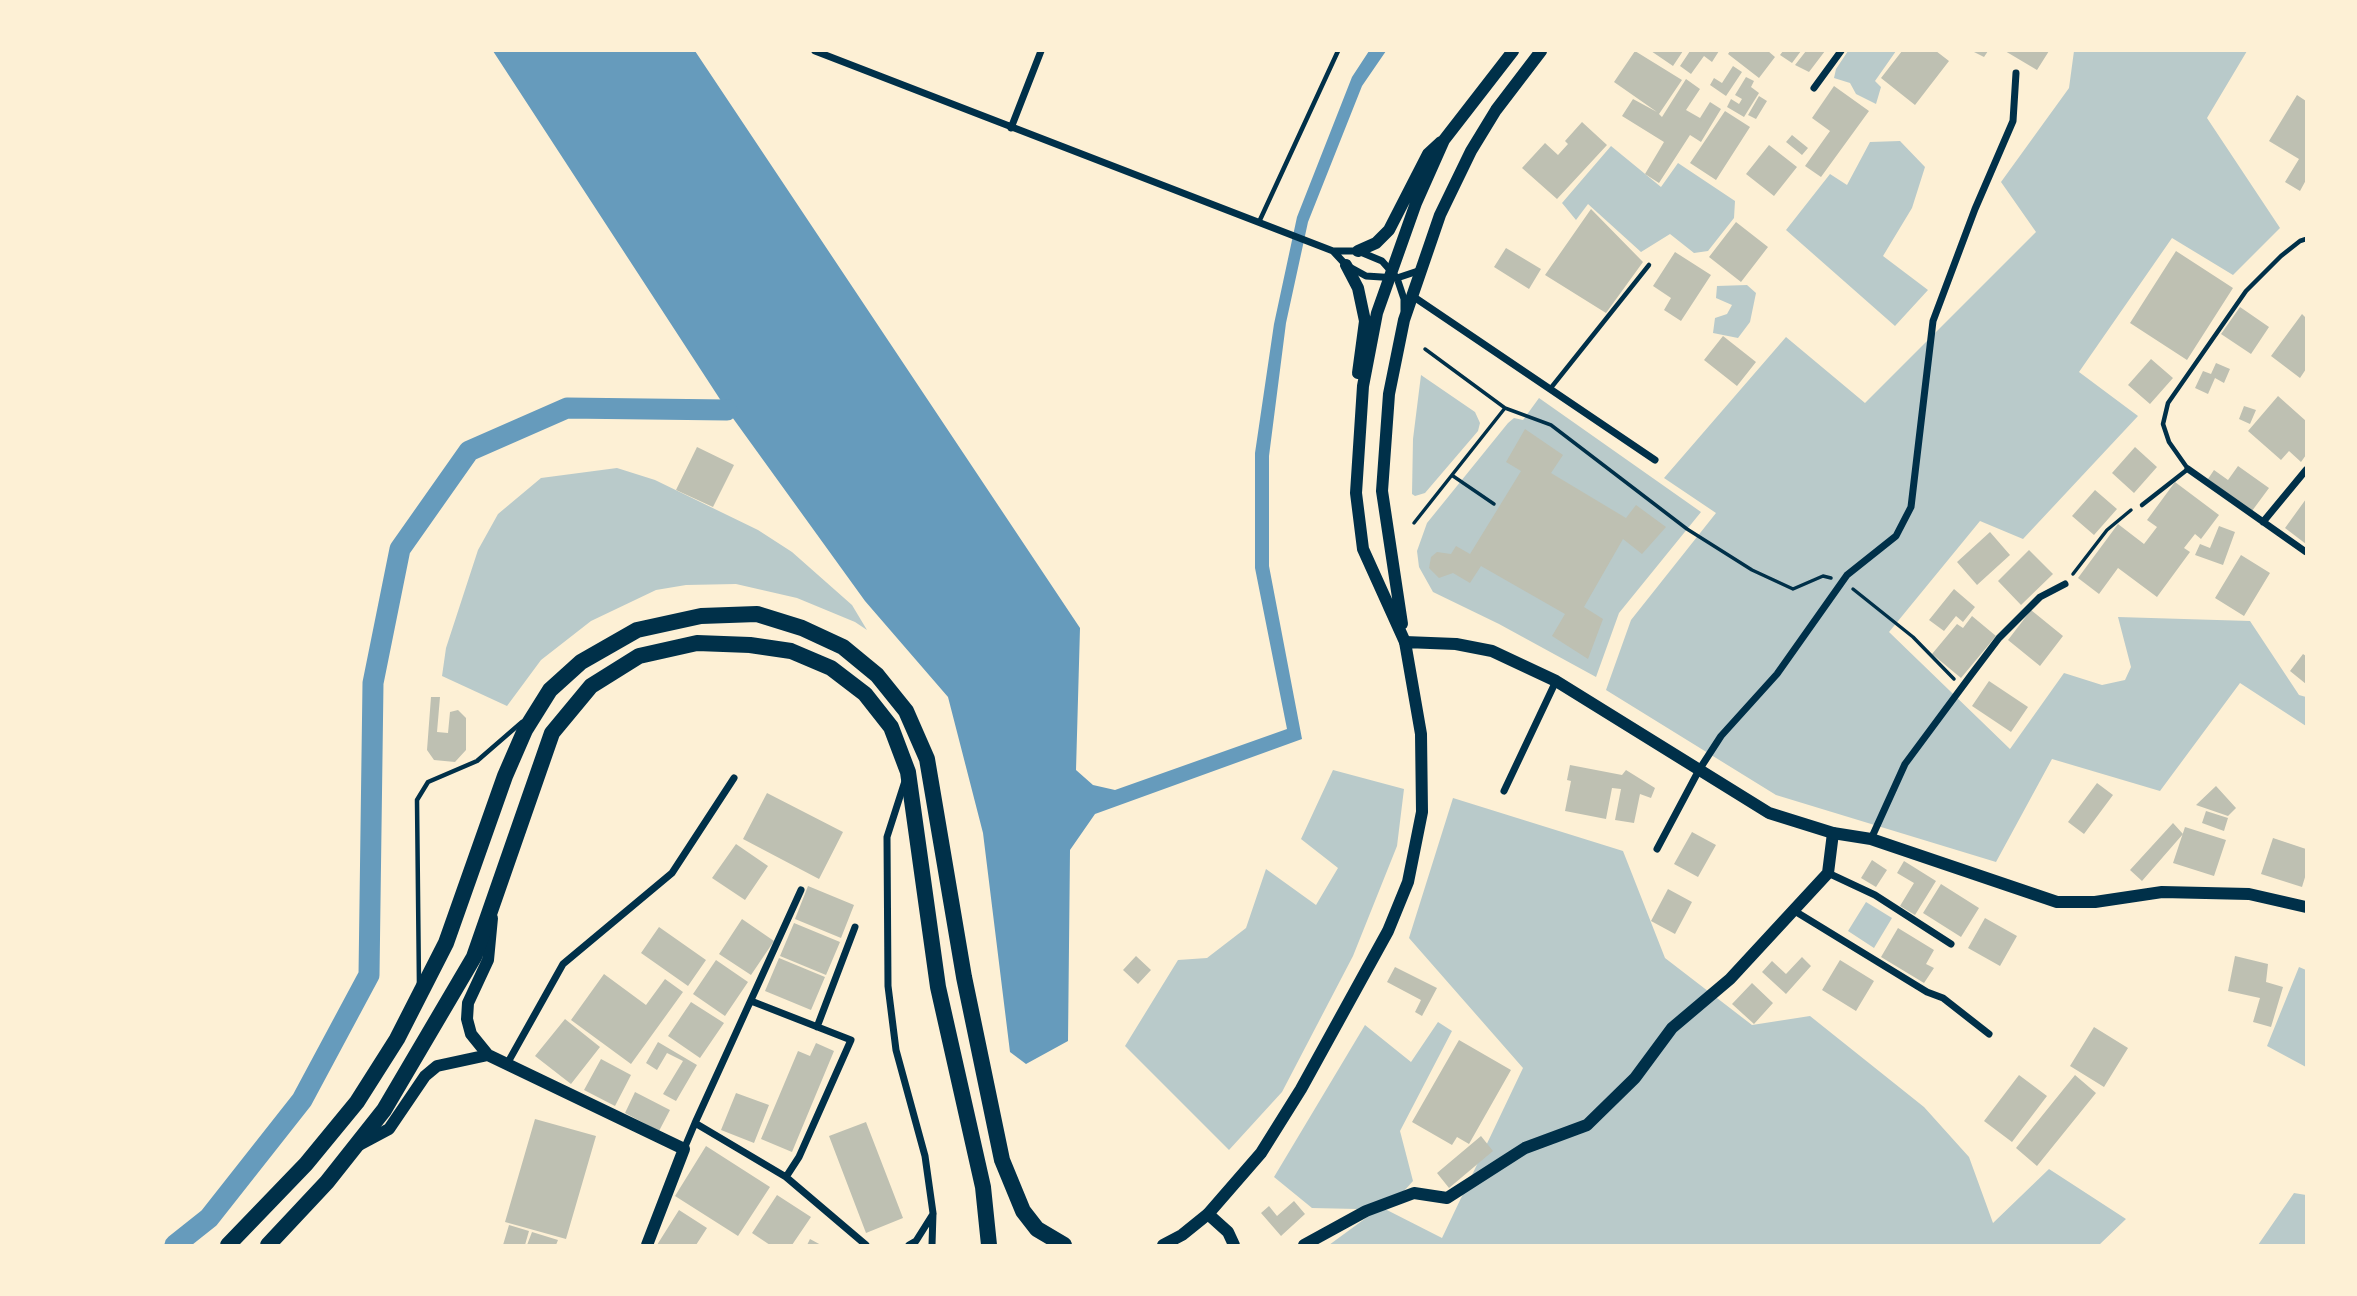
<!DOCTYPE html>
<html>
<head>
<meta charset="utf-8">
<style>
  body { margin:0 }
  #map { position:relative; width:2357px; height:1296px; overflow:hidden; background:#fdf0d5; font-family:Overpass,sans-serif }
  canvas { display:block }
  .frame { position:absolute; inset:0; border:52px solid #fdf0d5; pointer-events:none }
</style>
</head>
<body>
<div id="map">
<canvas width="2357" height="1296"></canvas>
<div class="frame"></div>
</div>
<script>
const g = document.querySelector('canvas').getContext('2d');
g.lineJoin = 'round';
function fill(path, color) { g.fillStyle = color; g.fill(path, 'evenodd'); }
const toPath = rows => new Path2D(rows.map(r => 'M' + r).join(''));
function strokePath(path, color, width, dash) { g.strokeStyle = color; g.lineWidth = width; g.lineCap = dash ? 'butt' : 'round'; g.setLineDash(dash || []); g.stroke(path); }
const green = toPath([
  [1848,51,1896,51,1875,81,1881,87,1876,104,1856,94,1850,83,1834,78,1836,69],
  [2074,51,2247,51,2207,118,2280,228,2233,275,2172,238,2079,372,2138,416,2023,539,1980,521,1889,632,2010,749,2064,673,2102,685,2125,680,2131,667,2118,617,2250,621,2299,695,2306,697,2306,726,2240,683,2160,791,2052,759,1996,862,1776,795,1606,690,1631,620,1716,513,1664,478,1786,337,1865,403,2036,232,2001,182,2069,88],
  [1900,141,1925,167,1912,208,1883,256,1928,290,1895,326,1786,230,1830,174,1847,185,1870,142],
  [1611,146,1661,187,1678,163,1735,201,1734,218,1708,251,1694,253,1670,234,1641,252,1588,204,1576,220,1562,203],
  [1747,285,1756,293,1750,322,1738,338,1713,333,1715,318,1727,314,1732,305,1716,298,1717,286],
  [1421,375,1475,412,1480,423,1478,431,1425,493,1415,496,1412,494,1413,439],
  [1539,398,1701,512,1619,613,1596,677,1499,624,1433,592,1419,567,1417,551,1427,523,1508,423,1514,418,1523,420],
  [617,468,655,480,758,530,792,552,852,605,867,630,855,622,797,598,736,584,686,585,656,590,591,621,541,660,507,706,442,676,446,648,478,550,498,514,541,478],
  [1333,770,1404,789,1397,846,1353,956,1282,1092,1229,1150,1125,1046,1178,960,1207,958,1246,928,1266,869,1316,905,1338,868,1301,839],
  [1453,798,1623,851,1665,958,1752,1025,1810,1016,1924,1107,1969,1157,1993,1223,2049,1169,2126,1219,2099,1245,1329,1245,1381,1207,1442,1238,1523,1068,1409,938],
  [1866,902,1892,918,1874,948,1848,931],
  [2299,967,2306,970,2306,1067,2267,1046],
  [1438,1022,1452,1031,1400,1131,1413,1181,1394,1202,1357,1209,1312,1208,1274,1177,1365,1025,1411,1062],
  [2294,1193,2306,1195,2306,1245,2258,1245]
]);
const water = toPath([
  [493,51,695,51,1080,628,1076,770,1093,785,1115,790,1287,729,1255,568,1255,453,1274,324,1297,217,1352,77,1369,51,1386,51,1362,86,1308,222,1286,323,1269,456,1269,566,1302,739,1095,814,1070,850,1068,1041,1026,1064,1010,1052,983,833,948,697,865,601,727,410]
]);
const canal = toPath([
  [175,1245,209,1218,302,1100,369,975,373,683,400,549,469,451,567,408,727,410]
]);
const building = toPath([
  [1635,51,1682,80,1659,114,1662,117,1686,79,1700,89,1686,110,1700,118,1710,102,1721,109,1701,142,1690,135,1659,183,1645,174,1664,142,1622,116,1633,99,1657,112,1614,82],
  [1651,51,1683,51,1673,66],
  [1690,51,1719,51,1712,62,1704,56,1691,74,1680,66],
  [1730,51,1768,51,1775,57,1759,78,1728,54],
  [1783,51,1801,51,1792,63,1780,55],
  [1806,51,1825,51,1809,72,1795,65],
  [1902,51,1936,51,1949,61,1915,105,1881,78],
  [1972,51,1988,51,1984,57],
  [2005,51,2049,51,2037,70],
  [1733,66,1742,72,1726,96,1710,85,1714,78,1722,83],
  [1746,77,1754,81,1751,87,1759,93,1744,117,1727,107,1731,99,1739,104,1742,99,1735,95],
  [1834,86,1869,111,1821,177,1805,166,1830,131,1812,118],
  [2297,95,2306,101,2306,180,2300,191,2285,182,2299,159,2269,141],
  [1759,96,1767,101,1756,119,1748,115],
  [1725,111,1750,127,1716,180,1690,163],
  [1582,122,1607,145,1557,199,1522,168,1545,143,1558,155,1568,144,1565,141],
  [1792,135,1808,148,1802,155,1786,142],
  [1769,145,1797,167,1774,196,1746,174],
  [1591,209,1643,262,1606,313,1545,275],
  [1736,222,1768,247,1741,282,1709,257],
  [1506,248,1541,269,1529,289,1494,267],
  [2176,251,2233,288,2187,360,2130,323],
  [1675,252,1711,275,1681,321,1664,310,1671,298,1653,286],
  [2240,307,2269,327,2251,354,2221,334],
  [2302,314,2306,318,2306,369,2300,378,2271,356],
  [1723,336,1756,362,1737,386,1704,360],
  [2151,359,2173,378,2150,404,2128,385],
  [2216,363,2230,369,2224,383,2215,378,2208,394,2195,388,2203,371,2211,374],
  [2278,396,2306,421,2306,455,2301,462,2289,451,2281,460,2248,431],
  [2244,406,2256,410,2250,424,2239,419],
  [1525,429,1563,455,1551,473,1626,518,1636,505,1666,527,1642,554,1623,539,1584,607,1603,619,1588,659,1552,636,1565,614,1481,566,1470,583,1453,573,1439,578,1429,568,1431,557,1437,552,1451,554,1456,546,1470,554,1521,471,1506,462],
  [697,447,734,465,713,507,676,490],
  [2135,447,2157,467,2134,493,2112,473],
  [2238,466,2269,488,2252,511,2208,479,2214,470,2228,480],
  [2175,482,2219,515,2201,539,2195,534,2184,548,2190,552,2157,597,2118,568,2099,594,2078,578,2118,524,2144,544,2157,527,2147,520],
  [2095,490,2117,509,2094,535,2072,516],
  [2306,499,2306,544,2285,528],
  [2219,526,2235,532,2223,565,2195,555,2200,544,2210,548],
  [1990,532,2010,555,1977,585,1957,562],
  [2029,550,2053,574,2021,605,1998,581],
  [2241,555,2270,573,2244,616,2215,598],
  [1954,589,1975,607,1963,622,1956,616,1944,631,1929,620],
  [2031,610,2063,636,2040,666,2008,640],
  [1972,616,1996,636,1961,678,1932,654,1957,624,1963,628],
  [2303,654,2306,656,2306,684,2290,671],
  [1989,681,2028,707,2011,732,1972,706],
  [431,697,440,697,437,732,448,733,450,712,458,710,466,718,466,750,455,762,434,760,427,750],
  [1570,765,1622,775,1626,770,1655,788,1651,798,1640,794,1634,823,1615,820,1621,789,1612,788,1606,819,1565,811,1571,781,1567,780],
  [2097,783,2113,795,2084,834,2068,822],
  [2216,786,2236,808,2228,816,2196,805],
  [767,793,843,832,819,879,743,839],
  [2206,811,2228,818,2224,831,2202,823],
  [2173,823,2183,834,2142,881,2130,870],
  [2185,827,2226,840,2214,876,2173,863],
  [1692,832,1716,845,1698,877,1674,864],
  [2273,838,2306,849,2306,874,2302,887,2261,874],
  [736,844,768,866,745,900,712,878],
  [1872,860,1887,870,1876,887,1861,878],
  [1904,861,1936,881,1915,915,1900,906,1914,883,1897,873],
  [1941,884,1979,908,1961,937,1923,913],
  [808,886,854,905,841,938,795,919],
  [1668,889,1692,902,1675,934,1651,921],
  [1985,918,2017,936,2000,966,1968,948],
  [742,919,774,941,751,975,719,954],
  [794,923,840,942,826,975,780,956],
  [659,927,706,960,688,986,641,953],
  [1898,928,1934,950,1926,964,1934,968,1924,983,1881,957],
  [1136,956,1151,970,1138,984,1123,970],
  [2235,956,2268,964,2266,982,2283,987,2271,1027,2253,1022,2260,998,2228,991],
  [1802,957,1811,966,1786,994,1762,972,1772,961,1786,974],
  [779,958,825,977,811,1010,765,991],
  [716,960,748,982,725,1016,693,994],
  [1840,960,1874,981,1856,1011,1822,990],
  [1395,967,1437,988,1422,1016,1415,1012,1421,1000,1387,982],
  [604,974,646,1005,665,979,683,992,631,1064,571,1020],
  [1752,983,1773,1003,1754,1024,1732,1004],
  [691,1002,724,1023,700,1058,668,1036],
  [565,1019,600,1047,571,1084,535,1056],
  [2094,1027,2128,1048,2104,1087,2070,1066],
  [1459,1040,1511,1070,1469,1144,1457,1137,1452,1145,1412,1122],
  [658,1042,697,1065,676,1101,663,1094,683,1061,667,1053,657,1070,646,1063],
  [816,1043,834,1051,792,1152,761,1139,798,1051,810,1056],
  [601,1059,631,1075,615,1106,584,1090],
  [2019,1075,2047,1096,2012,1142,1984,1121],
  [2075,1075,2096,1093,2037,1166,2016,1148],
  [635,1092,670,1110,659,1131,625,1113],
  [736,1093,769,1105,754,1143,721,1130],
  [535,1119,596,1136,566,1239,505,1222],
  [866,1122,903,1218,866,1233,829,1136],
  [1481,1136,1493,1151,1449,1188,1437,1173],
  [706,1146,770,1187,738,1236,675,1196],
  [777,1195,811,1217,792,1245,770,1245,752,1233],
  [1294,1201,1305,1214,1281,1236,1261,1213,1269,1206,1277,1216],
  [679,1210,707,1228,696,1245,657,1245],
  [509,1225,529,1231,525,1245,503,1245],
  [532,1232,558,1240,556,1245,527,1245],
  [810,1239,821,1245,807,1245]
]);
const path = toPath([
  [1505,408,1551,425,1687,529,1752,570,1793,589,1823,576,1831,578],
  [1453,476,1494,504],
  [1414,523,1505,408,1425,349],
  [2073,574,2107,530,2131,510],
  [1853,589,1913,637,1954,679]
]);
const service = toPath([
  [1259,222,1338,51],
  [1550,389,1649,265],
  [2142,505,2188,469,2169,442,2163,424,2168,403,2246,291,2281,256,2300,241,2306,239],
  [419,986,417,800,428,782,477,761,522,722]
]);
const minor = toPath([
  [815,51,1333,251,1346,265,1366,276,1397,278,1421,270],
  [1814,88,1841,51],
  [1011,128,1041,51],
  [1333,251,1358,251,1382,261,1397,278,1404,299,1404,310],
  [1411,295,1655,460],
  [2188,469,2306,552],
  [2263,522,2306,470],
  [905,781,887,837,888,986,896,1050,925,1156,933,1213,932,1245],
  [1504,791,1556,681],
  [1871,839,1905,764,1971,675,1999,638,2040,597,2065,584],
  [1657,849,1699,770,1721,736,1777,674,1847,575,1896,536,1911,507,1933,321,1975,209,2013,121,2016,73],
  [1828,873,1875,895,1951,944],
  [1793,910,1927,992,1943,998,1989,1034],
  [751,1001,851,1040,799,1157,786,1177],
  [817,1027,855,927],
  [507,1064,563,964,672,873,734,778],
  [695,1123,801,890],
  [684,1149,695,1123,786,1177,866,1245],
  [909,1245,916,1241,933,1214]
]);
const tertiary = toPath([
  [1358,251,1376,243,1389,230,1428,154,1441,142],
  [1346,265,1358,288,1365,321,1358,373],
  [1402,624,1382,491,1389,394,1404,320,1440,215,1471,151,1496,110,1541,51],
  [1405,642,1363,549,1356,493,1363,386,1377,313,1416,203,1444,140,1513,51],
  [492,918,488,960,468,1003,467,1019,471,1034,488,1055,684,1149,647,1245],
  [359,1145,389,1129,425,1076,437,1066,488,1055],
  [1208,1214,1228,1232,1234,1245],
  [1304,1245,1366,1211,1414,1193,1447,1198,1525,1148,1587,1125,1635,1078,1672,1028,1730,979,1828,873,1833,833]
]);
const secondary = toPath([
  [1163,1245,1182,1235,1208,1214,1261,1153,1301,1089,1388,931,1408,882,1422,812,1421,734,1405,642,1456,644,1492,651,1556,681,1769,813,1833,833,1871,839,2057,902,2095,902,2162,892,2249,894,2306,907]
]);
const trunk = toPath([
  [228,1245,306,1164,357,1102,397,1039,446,943,505,776,525,730,550,690,581,662,637,630,701,616,757,614,802,628,843,647,877,675,906,711,927,759,964,977,1002,1160,1023,1211,1037,1229,1064,1245],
  [268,1245,327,1182,384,1110,474,957,552,733,591,686,639,656,697,643,750,645,791,651,831,668,865,694,891,727,908,772,938,987,983,1187,989,1245]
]);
fill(green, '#b9caca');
fill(water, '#669bbc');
strokePath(canal, '#669bbc', 21);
fill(building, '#bec0b2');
strokePath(path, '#003049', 3.5);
strokePath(service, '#003049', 4.5);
strokePath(minor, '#003049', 7);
strokePath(tertiary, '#003049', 12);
strokePath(secondary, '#003049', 12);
strokePath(trunk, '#003049', 16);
</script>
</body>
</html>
